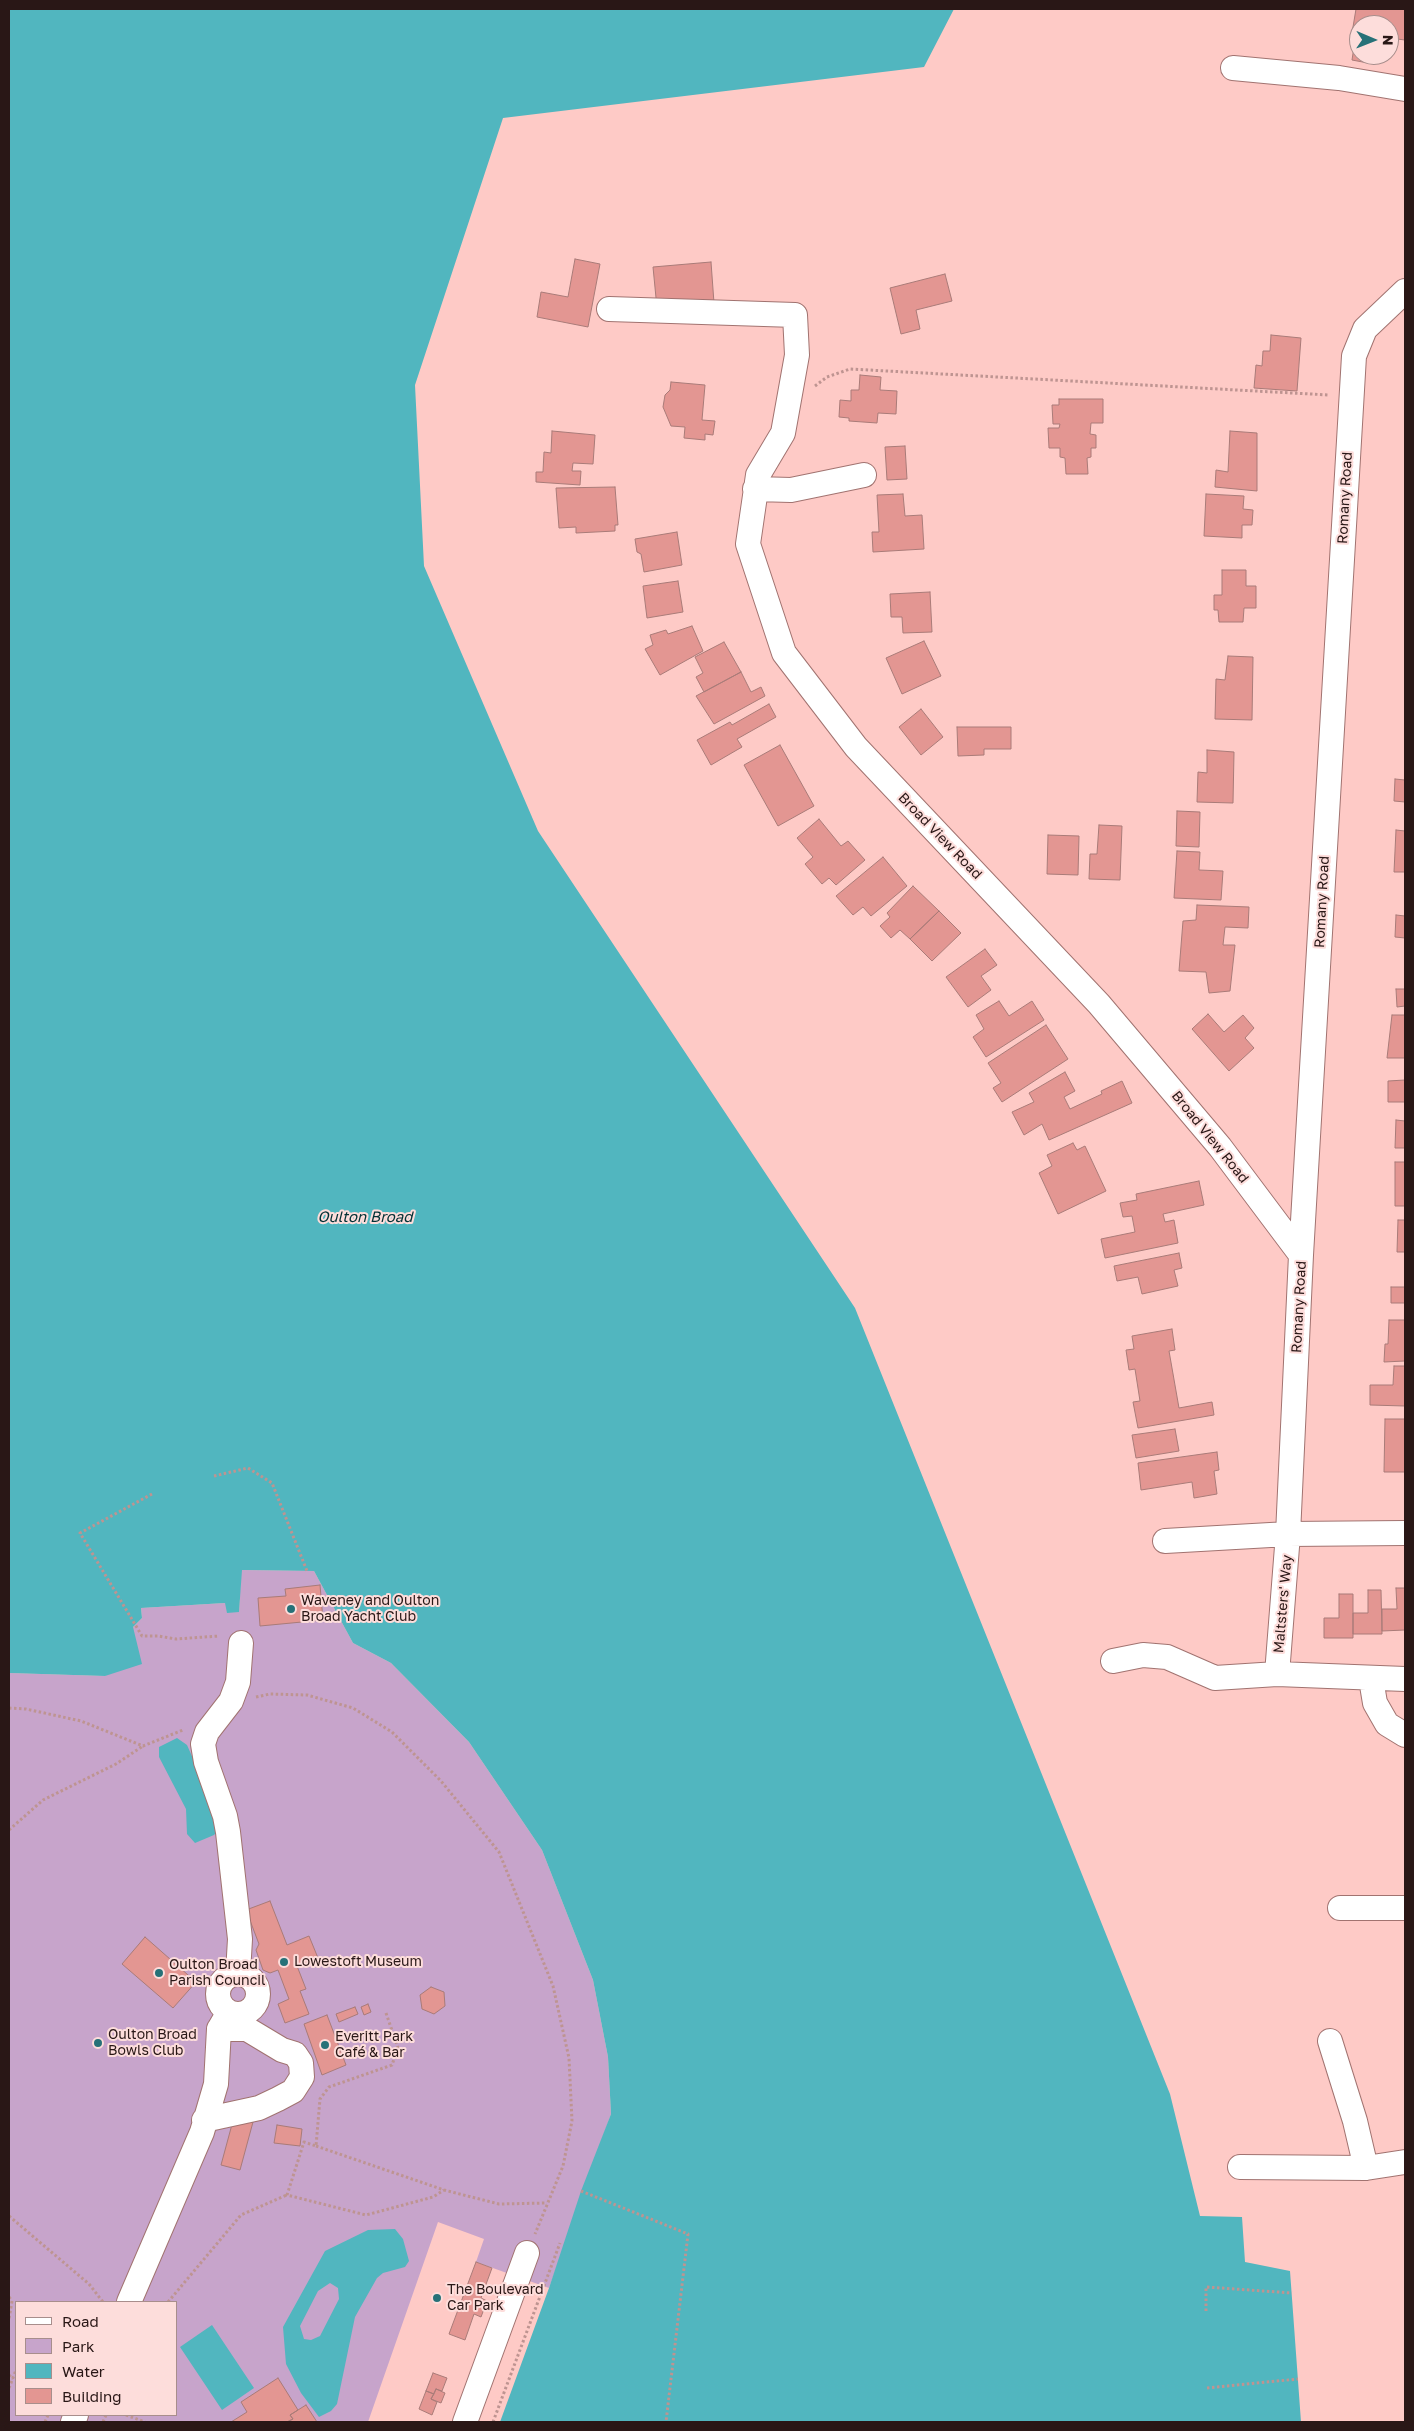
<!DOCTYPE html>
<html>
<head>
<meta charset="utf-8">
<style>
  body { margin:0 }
  #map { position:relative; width:1414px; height:2431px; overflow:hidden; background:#fecac6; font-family:"Golos Text",sans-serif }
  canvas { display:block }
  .frame { position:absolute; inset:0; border:10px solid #291716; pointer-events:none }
  .legend { position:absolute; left:15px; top:2301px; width:162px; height:115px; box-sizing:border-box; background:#fddddb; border:1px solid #a88e8c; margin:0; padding:6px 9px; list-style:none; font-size:15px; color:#291716 }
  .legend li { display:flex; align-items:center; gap:10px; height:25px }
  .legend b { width:25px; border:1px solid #a88e8c }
  .north { position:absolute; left:1349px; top:15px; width:50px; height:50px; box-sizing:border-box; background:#fddddb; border:1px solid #a88e8c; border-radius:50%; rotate:91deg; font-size:14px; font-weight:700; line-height:20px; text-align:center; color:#291716 }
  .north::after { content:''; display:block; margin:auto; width:18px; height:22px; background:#277178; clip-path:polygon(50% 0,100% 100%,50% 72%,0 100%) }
</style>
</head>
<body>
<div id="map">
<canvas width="1414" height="2431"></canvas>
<div class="frame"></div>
<ul class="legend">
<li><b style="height:6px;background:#fff"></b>Road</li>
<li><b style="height:14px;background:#c7a4cb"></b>Park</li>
<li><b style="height:14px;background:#51b6bf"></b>Water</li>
<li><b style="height:14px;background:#e39692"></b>Building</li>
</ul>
<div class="north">N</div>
</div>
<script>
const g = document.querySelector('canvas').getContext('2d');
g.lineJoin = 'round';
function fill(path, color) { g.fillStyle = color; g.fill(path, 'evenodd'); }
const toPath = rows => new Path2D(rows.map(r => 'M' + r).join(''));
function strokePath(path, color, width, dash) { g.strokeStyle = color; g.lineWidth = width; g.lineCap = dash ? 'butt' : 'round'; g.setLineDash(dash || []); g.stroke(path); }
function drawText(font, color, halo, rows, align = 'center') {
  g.font = font + ' "Golos Text",sans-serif'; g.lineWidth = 4; g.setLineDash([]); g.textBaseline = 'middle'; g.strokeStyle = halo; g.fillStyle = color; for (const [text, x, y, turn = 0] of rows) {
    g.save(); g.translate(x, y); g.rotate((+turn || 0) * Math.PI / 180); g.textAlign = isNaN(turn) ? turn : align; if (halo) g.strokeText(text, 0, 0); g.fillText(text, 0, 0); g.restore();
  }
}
const green = toPath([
  [241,1570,314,1571,353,1643,391,1663,469,1742,542,1850,593,1980,608,2057,611,2114,549,2288,476,2262,484,2239,438,2222,368,2422,9,2422,9,1673,105,1676,133,1627,142,1618,141,1608,225,1603,239,1612],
  [16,2302,176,2302,176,2415,16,2415]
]);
const water = toPath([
  [9,9,954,9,924,67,503,118,415,385,424,566,538,831,855,1308,1170,2094,1200,2216,1242,2217,1245,2262,1290,2271,1301,2422,500,2422,549,2288,581,2191,611,2114,608,2057,593,1980,542,1850,469,1742,391,1663,353,1643,314,1571,242,1570,239,1612,227,1613,225,1603,141,1608,142,1618,133,1627,142,1664,105,1676,9,1673],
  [177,1738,187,1745,202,1779,207,1801,222,1826,214,1835,195,1843,187,1834,186,1809,159,1757,159,1747],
  [395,2229,403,2239,409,2261,405,2267,383,2273,377,2278,355,2317,337,2404,331,2411,319,2417,301,2393,286,2364,283,2327,325,2251,368,2230],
  [330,2283,338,2288,339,2299,320,2336,311,2340,304,2339,300,2326,318,2291],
  [212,2325,254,2388,222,2410,180,2347]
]);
const building = toPath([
  [1356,9,1405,9,1405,40,1389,38,1389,25,1359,25,1359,55,1369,55,1368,63,1352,60,1356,34,1352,33,1356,9],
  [575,259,600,264,588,327,537,317,541,292,568,297,575,259],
  [711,262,714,303,657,308,653,267,711,262],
  [945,274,952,301,916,310,920,329,901,334,890,288,945,274],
  [1271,335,1301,338,1297,391,1254,388,1256,365,1262,366,1263,351,1270,351,1271,335],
  [860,375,881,377,880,390,897,391,896,414,878,413,877,423,849,421,849,418,839,417,840,400,851,401,851,390,859,390,860,375],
  [671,382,705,385,702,420,715,421,713,435,705,434,705,440,684,438,685,427,671,426,663,407,665,395,670,390,671,382],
  [1059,399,1103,399,1103,423,1091,423,1090,434,1096,435,1096,448,1091,448,1091,457,1087,458,1088,474,1066,474,1065,458,1060,457,1060,448,1049,448,1048,428,1059,428,1060,424,1053,424,1052,405,1059,405,1059,399],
  [552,431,595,435,593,464,573,463,572,471,581,471,580,485,536,482,536,472,543,472,544,452,551,453,552,431],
  [1230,431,1257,433,1257,491,1215,487,1216,470,1228,472,1230,431],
  [905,446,907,479,887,480,885,447,905,446],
  [615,487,618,525,615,525,615,531,576,533,576,527,559,528,556,488,615,487],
  [903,494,905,516,922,515,924,549,873,552,872,532,879,532,877,495,903,494],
  [1206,494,1244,496,1243,509,1253,510,1252,525,1242,525,1242,538,1204,536,1206,494],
  [677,532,682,565,644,572,641,554,637,552,635,539,677,532],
  [1222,570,1246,570,1246,586,1256,586,1256,608,1244,608,1243,622,1219,622,1218,610,1214,610,1214,595,1222,595,1222,570],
  [678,581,683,612,647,618,643,586,678,581],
  [930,592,932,632,903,633,902,617,891,617,890,594,930,592],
  [692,626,703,651,660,675,645,649,653,645,650,635,666,630,668,634,692,626],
  [924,641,941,676,902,694,886,658,924,641],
  [724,642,741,672,704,692,696,677,703,673,695,657,724,642],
  [1228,656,1253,657,1252,720,1215,719,1216,679,1225,680,1228,656],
  [741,672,751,692,761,687,765,696,714,724,696,696,741,672],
  [769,704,776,717,737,739,742,747,711,765,697,740,730,722,732,725,769,704],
  [921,709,943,737,921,755,899,727,921,709],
  [957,727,1011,727,1011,749,984,749,984,755,958,756,957,727],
  [780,745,814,806,778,826,744,765,780,745],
  [1207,750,1234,752,1233,803,1197,802,1198,772,1207,773,1207,750],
  [1395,779,1405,780,1405,802,1394,801,1395,779],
  [1177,811,1200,812,1199,847,1176,846,1177,811],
  [819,819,841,846,848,841,865,860,836,885,829,878,822,884,805,864,813,857,797,838,819,819],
  [1099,825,1122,826,1120,880,1089,879,1090,854,1097,854,1099,825],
  [1396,830,1405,831,1405,872,1394,872,1396,830],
  [1048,835,1079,836,1078,875,1047,874,1048,835],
  [1177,851,1200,852,1199,870,1223,871,1221,900,1174,898,1177,851],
  [883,857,907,886,871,916,863,907,853,915,836,896,883,857],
  [913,886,939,911,910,939,900,930,891,938,880,926,890,917,887,913,913,886],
  [1197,905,1249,907,1248,928,1225,927,1223,945,1235,945,1230,991,1209,993,1206,972,1179,971,1183,921,1196,920,1197,905],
  [939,911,961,933,932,961,910,939,939,911],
  [1396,915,1405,916,1405,938,1395,937,1396,915],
  [985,949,997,965,981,976,991,990,968,1007,946,977,985,949],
  [1396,989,1405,989,1405,1006,1397,1007,1396,989],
  [999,1001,1009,1016,1032,1001,1044,1020,986,1057,973,1037,984,1029,976,1015,999,1001],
  [1208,1014,1224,1032,1243,1015,1254,1028,1245,1038,1254,1048,1229,1071,1192,1029,1208,1014],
  [1392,1015,1405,1015,1405,1058,1387,1058,1392,1015],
  [1046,1025,1068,1059,1002,1102,993,1088,1001,1083,988,1063,1046,1025],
  [1065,1072,1075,1091,1064,1097,1070,1109,1102,1094,1101,1091,1122,1081,1132,1103,1049,1140,1042,1124,1024,1135,1012,1112,1034,1102,1029,1093,1065,1072],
  [1405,1080,1405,1102,1388,1102,1388,1081,1405,1080],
  [1396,1120,1405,1121,1405,1148,1395,1148,1396,1120],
  [1073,1143,1077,1150,1085,1146,1106,1191,1058,1214,1039,1173,1052,1166,1047,1155,1073,1143],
  [1395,1162,1405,1162,1405,1206,1395,1206,1395,1162],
  [1199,1181,1204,1205,1163,1214,1165,1222,1174,1220,1178,1243,1105,1258,1101,1239,1135,1232,1132,1216,1123,1217,1120,1203,1137,1200,1136,1194,1199,1181],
  [1398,1220,1405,1220,1405,1252,1397,1252,1398,1220],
  [1179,1253,1182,1268,1174,1270,1178,1286,1142,1294,1138,1277,1117,1281,1114,1266,1179,1253],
  [1391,1287,1405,1287,1405,1303,1391,1303,1391,1287],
  [1389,1320,1405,1320,1405,1361,1384,1362,1385,1344,1388,1344,1389,1320],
  [1172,1329,1175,1350,1169,1351,1179,1408,1212,1402,1214,1415,1138,1428,1133,1402,1140,1401,1135,1369,1129,1370,1126,1350,1134,1349,1132,1336,1172,1329],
  [1394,1366,1405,1366,1405,1406,1370,1405,1370,1385,1393,1385,1394,1366],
  [1385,1419,1405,1419,1405,1472,1384,1472,1385,1419],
  [1175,1429,1179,1451,1136,1458,1132,1435,1175,1429],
  [1217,1452,1219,1470,1214,1471,1217,1494,1194,1498,1192,1482,1141,1490,1138,1463,1217,1452],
  [320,1585,323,1620,260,1626,258,1598,286,1596,285,1589,320,1585],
  [1396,1588,1405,1588,1405,1630,1382,1631,1382,1609,1397,1609,1396,1588],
  [1368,1590,1381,1590,1382,1634,1353,1634,1353,1613,1368,1613,1368,1590],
  [1339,1594,1353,1594,1353,1638,1324,1638,1324,1618,1339,1618,1339,1594],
  [270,1901,287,1945,309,1936,318,1958,297,1966,306,1989,300,1991,309,2014,285,2023,278,2004,289,1999,278,1970,270,1973,263,1970,256,1950,259,1944,246,1910,270,1901],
  [145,1937,196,1982,173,2008,122,1964,145,1937],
  [431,1987,444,1992,445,2006,434,2014,422,2009,420,1995,431,1987],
  [368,2004,371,2012,364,2015,361,2007,368,2004],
  [355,2007,358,2014,339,2022,336,2014,355,2007],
  [327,2015,346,2065,322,2075,304,2024,327,2015],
  [234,2117,253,2122,240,2170,221,2165,234,2117],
  [277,2125,302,2129,300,2146,274,2143,277,2125],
  [476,2262,492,2268,481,2298,487,2301,481,2317,474,2314,465,2340,449,2334,476,2262],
  [433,2373,447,2378,442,2391,436,2389,434,2394,426,2391,433,2373],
  [278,2378,298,2410,290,2415,293,2419,287,2422,231,2422,247,2412,241,2402,278,2378],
  [436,2389,445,2393,441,2403,431,2399,436,2389],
  [426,2391,434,2394,431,2399,437,2402,432,2415,419,2409,426,2391],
  [306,2405,317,2422,287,2422,293,2419,290,2415,306,2405]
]);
const path = toPath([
  [815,386,827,377,850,369,1329,395],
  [214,1476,248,1468,272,1483,307,1571],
  [152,1494,80,1533,142,1636,158,1636,176,1639,219,1636],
  [256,1697,270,1694,307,1695,353,1708,392,1732,441,1781,499,1852,553,1986,569,2058,572,2121,563,2166,535,2234],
  [9,1708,26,1709,81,1721,143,1746,183,1730],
  [9,1830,43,1800,116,1764,143,1746],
  [386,2013,398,2048,392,2065,329,2087,320,2099,316,2146,304,2142,287,2195,366,2215,433,2197,444,2190],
  [316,2146,444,2190,499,2204,547,2203],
  [581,2191,688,2234,666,2422],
  [9,2216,89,2284,103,2302],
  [9,2297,12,2301,9,2319],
  [168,2302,241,2215,287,2195],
  [1206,2311,1206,2287,1292,2293],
  [9,2375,13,2379],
  [9,2388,16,2370],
  [1207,2388,1298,2379],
  [126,2415,145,2422],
  [45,2422,48,2415],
  [103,2422,106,2415],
  [493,2422,560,2243]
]);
const minor = toPath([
  [1233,68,1339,78,1405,89],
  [609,309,795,315,797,355,783,433,758,475,748,544,784,653,856,747,1099,1004,1220,1147,1301,1255],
  [755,489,791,490,864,475],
  [1165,1541,1288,1534,1405,1533],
  [1113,1661,1143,1655,1167,1657,1215,1678,1277,1674,1405,1679],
  [1277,1674,1288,1534,1301,1255,1354,356,1365,329,1405,291],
  [1371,1679,1375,1703,1387,1724,1405,1735],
  [1340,1908,1405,1908],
  [238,1973,240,1939,228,1832,225,1816,206,1762,203,1744,207,1732,231,1701,238,1682,241,1643],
  '218 1994a20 20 0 1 1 40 0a20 20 0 1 1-40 0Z',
  [1330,2041,1355,2121,1366,2168],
  [204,2120,259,2108,278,2099,293,2091,302,2077,301,2063,295,2054,282,2050,247,2029,219,2029],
  [1240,2167,1366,2168,1405,2162],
  [129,2302,202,2132,216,2084,219,2029,229,2012],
  [73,2422,76,2415],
  [465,2422,527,2253]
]);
const markers = [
  [291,1609,5,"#277178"],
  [284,1962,5,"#277178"],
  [159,1973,5,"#277178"],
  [98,2043,5,"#277178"],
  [325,2045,5,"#277178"],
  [437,2298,5,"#277178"]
];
const streetNames = [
  ["Romany Road",1345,498,-87],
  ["Broad View Road",940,836,46],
  ["Romany Road",1322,902,-87],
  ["Broad View Road",1210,1137,51],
  ["Romany Road",1299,1307,-87],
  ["Maltsters' Way",1283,1604,-85]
];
const poiNames = [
  ["Waveney and Oulton",301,1601],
  ["Broad Yacht Club",301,1617],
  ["Lowestoft Museum",294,1962],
  ["Oulton Broad",169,1965],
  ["Parish Council",169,1981],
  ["Oulton Broad",108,2035],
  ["Bowls Club",108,2051],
  ["Everitt Park",335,2037],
  ["Café & Bar",335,2053],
  ["The Boulevard",447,2290],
  ["Car Park",447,2306]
];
const waterNames = [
  ["Oulton Broad",365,1217]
];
fill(green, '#c7a4cb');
fill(water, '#51b6bf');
fill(building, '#e39692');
strokePath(building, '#a97b78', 1);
strokePath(minor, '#a17370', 26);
strokePath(path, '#be9491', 3, [2.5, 2.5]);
strokePath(minor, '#fff', 24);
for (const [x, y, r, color] of markers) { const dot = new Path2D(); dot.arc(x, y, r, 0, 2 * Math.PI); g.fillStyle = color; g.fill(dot); strokePath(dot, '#fddddb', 2); }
drawText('14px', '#291716', '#fddddb', streetNames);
drawText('14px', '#291716', '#fddddb', poiNames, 'left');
drawText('italic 15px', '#003034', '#fddddb', waterNames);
</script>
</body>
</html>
